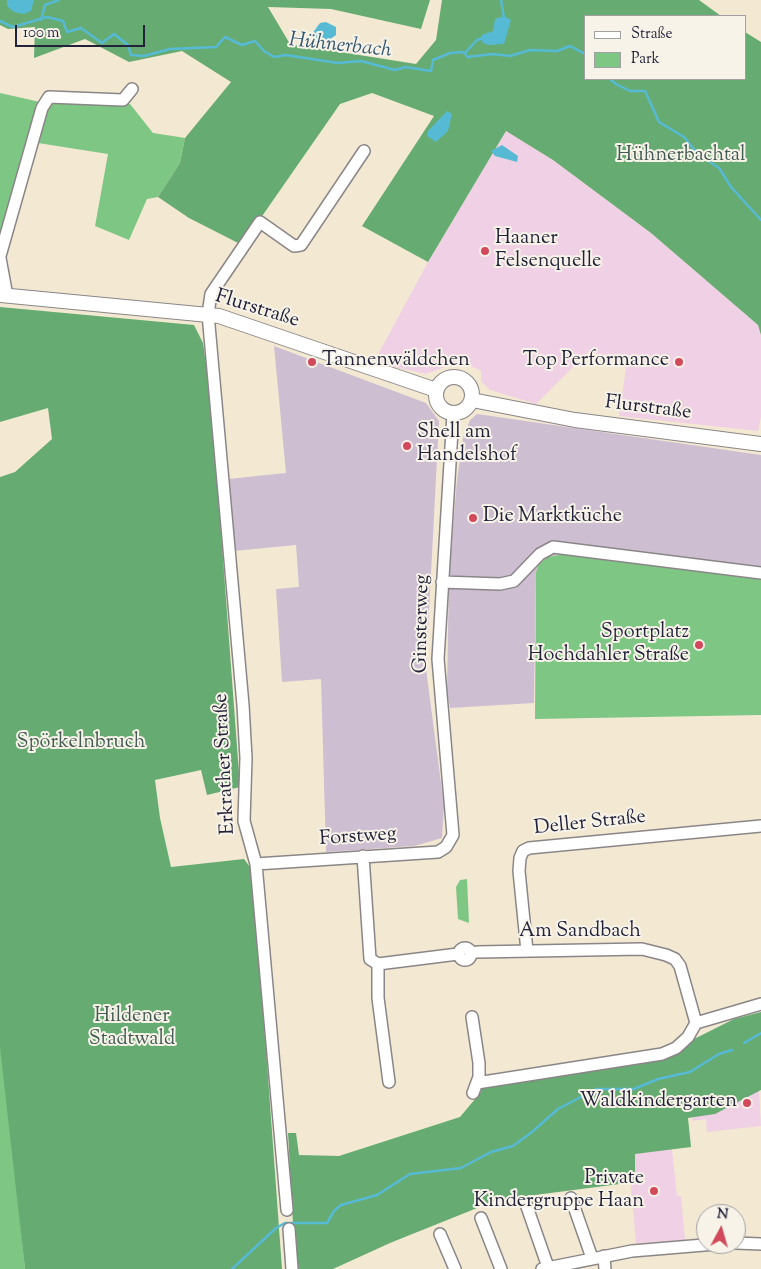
<!DOCTYPE html>
<html>
<head>
<meta charset="utf-8">
<style>
  body { margin:0 }
  #map { position:relative; width:761px; height:1269px; overflow:hidden; background:#f3e9d3; font-family:"Sorts Mill Goudy",serif }
  canvas { display:block }
  .legend { position:absolute; left:584px; top:15px; width:162px; height:65px; box-sizing:border-box; background:#f7f3e8; border:1px solid #a29fa3; margin:0; padding:6px 9px; list-style:none; font-size:15px; color:#22223b }
  .legend li { display:flex; align-items:center; gap:10px; height:25px }
  .legend b { width:25px; border:1px solid #a29fa3 }
  .north { position:absolute; left:696px; top:1204px; width:50px; height:50px; box-sizing:border-box; background:#f7f3e8; border:1px solid #a29fa3; border-radius:50%; rotate:6deg; font-size:14px; font-weight:700; line-height:20px; text-align:center; color:#22223b }
  .north::after { content:''; display:block; margin:auto; width:18px; height:22px; background:#d1495b; clip-path:polygon(50% 0,100% 100%,50% 72%,0 100%) }
  .scale { position:absolute; left:15px; top:25px; width:130px; height:22px; box-sizing:border-box; border:2px solid #22223b; border-top:0; padding-left:6px; font-size:15px; line-height:18px; white-space:nowrap; color:#22223b; -webkit-text-stroke:4px #f7f3e8; paint-order:stroke }
</style>
</head>
<body>
<div id="map">
<canvas width="761" height="1269"></canvas>
<ul class="legend">
<li><b style="height:6px;background:#fff"></b>Straße</li>
<li><b style="height:14px;background:#7dc683"></b>Park</li>
</ul>
<div class="north">N</div>
<div class="scale">100 m</div>
</div>
<script>
const g = document.querySelector('canvas').getContext('2d');
g.lineJoin = 'round';
function fill(path, color) { g.fillStyle = color; g.fill(path, 'evenodd'); }
const toPath = rows => new Path2D(rows.map(r => 'M' + r).join(''));
function strokePath(path, color, width, dash) { g.strokeStyle = color; g.lineWidth = width; g.lineCap = dash ? 'butt' : 'round'; g.setLineDash(dash || []); g.stroke(path); }
function drawText(font, color, halo, rows, align = 'center') {
  g.font = font + ' "Sorts Mill Goudy",serif'; g.lineWidth = 4; g.setLineDash([]); g.textBaseline = 'middle'; g.strokeStyle = halo; g.fillStyle = color; for (const [text, x, y, turn = 0] of rows) {
    g.save(); g.translate(x, y); g.rotate((+turn || 0) * Math.PI / 180); g.textAlign = isNaN(turn) ? turn : align; if (halo) g.strokeText(text, 0, 0); g.fillText(text, 0, 0); g.restore();
  }
}
const built = toPath([
  [506,131,553,160,651,233,758,325,761,335,761,417,758,431,619,416,627,361,594,353,588,352,536,404,490,390,481,381,481,371,461,361,426,374,394,367,375,360,428,262],
  [759,1090,761,1126,707,1132,706,1119,692,1121,693,1117,715,1114],
  [671,1140,677,1196,681,1196,685,1240,636,1243,627,1144]
]);
const industrial = toPath([
  [274,346,426,403,439,421,426,669,444,806,442,838,414,846,326,852,321,679,282,682,276,589,299,587,296,545,234,551,228,479,286,473],
  [477,414,761,455,761,570,564,554,548,557,539,564,536,572,534,703,450,708,447,691,449,573,457,480,463,438,470,420]
]);
const green = toPath([
  [0,93,40,102,0,242],
  [54,101,130,104,153,133,185,138,180,163,158,197,147,199,129,240,95,226,108,154,38,143,47,107],
  [564,554,761,577,761,715,535,719,536,572,539,564,548,557],
  [467,879,469,923,458,919,456,887,460,880],
  [0,1047,2,1047,25,1269,0,1269]
]);
const forest = toPath([
  [0,0,430,0,421,29,331,9,268,7,290,44,416,64,436,40,442,0,699,0,721,16,585,16,585,79,745,79,745,32,761,42,761,335,758,325,651,233,553,160,506,131,428,262,362,226,434,116,372,93,340,104,242,245,189,218,158,197,180,163,185,138,231,82,182,51,129,62,85,39,34,58,35,27,8,29,0,25],
  [0,307,194,325,203,343,211,398,240,787,207,795,201,770,155,780,160,818,171,867,244,859,253,871,282,1269,25,1269,0,1047,0,477,15,472,52,439,48,408,0,422],
  [761,1012,761,1090,715,1114,688,1118,691,1147,635,1154,635,1182,497,1200,390,1243,333,1269,299,1269,294,1243,288,1133,296,1133,299,1155,339,1156,460,1117,481,1092,483,1078,682,1045,734,1019]
]);
const water = toPath([
  [7,0,34,0,31,11,24,14,14,12,7,6],
  [504,16,511,20,504,44,488,45,483,43,481,39,482,35,493,31,495,19],
  [326,22,336,27,336,35,329,40,329,46,325,48,317,46,314,40,314,31,320,23],
  [447,111,452,114,448,131,436,142,427,136,428,131],
  [502,145,518,156,517,162,495,156,491,151]
]);
const stream = toPath([
  [501,0,504,18],
  [41,20,45,5,59,0],
  [0,21,13,27,47,17,63,21,67,32,81,28,102,43,114,34,128,45,131,55,144,56,170,49,216,47,225,37,242,45,255,41,264,51,274,57,286,55,338,63,361,61,395,70,405,67,431,71,433,60,450,53,461,52,465,53,467,57,493,54,510,56,530,50,557,51,570,46,585,54],
  [465,53,477,40,483,38],
  [610,79,616,84,630,91,645,91,659,122,684,137,697,153,719,168,731,187,761,220],
  [744,1043,761,1033],
  [232,1269,276,1228,285,1223,327,1223,334,1211,341,1205,377,1195,410,1174,461,1168,491,1152,513,1146,532,1132,558,1109,596,1089,634,1089,658,1079,690,1072,719,1054,732,1050]
]);
const minor = toPath([
  [0,256,42,108,49,97,123,100,132,89],
  [0,258,7,296],
  [442,582,500,584,514,581,540,554,553,547,761,573],
  [363,856,370,959,378,964],
  [256,864,438,852,446,847,453,835,438,659,453,414],
  '459 954a6 6 0 1 1 12 0a6 6 0 1 1-12 0Z',
  [527,951,519,871,520,858,523,851,529,848,761,826],
  [477,952,642,949,666,955,675,959,680,966,696,1023],
  [472,1017,479,1063,479,1077,473,1093],
  [389,1082,378,998,378,964,458,954],
  [477,1083,662,1054,676,1048,688,1037,696,1023,761,1004],
  [571,1198,592,1258],
  [526,1204,548,1267],
  [287,1210,256,864,244,821,246,758,243,705,208,314,211,294,260,222,294,246,301,245,364,151],
  [481,1218,501,1269],
  [289,1229,292,1269],
  [440,1234,455,1269],
  [736,1243,761,1244],
  [604,1256,605,1269],
  [542,1269,632,1251,716,1244]
]);
const major = toPath([
  [0,295,219,316,436,390],
  '436 395a18 18 0 1 1 36 0a18 18 0 1 1-36 0Z',
  [472,400,575,420,761,444]
]);
const markers = [
  [485,251,5,"#d1495b"],
  [312,362,5,"#d1495b"],
  [679,362,5,"#d1495b"],
  [407,446,5,"#d1495b"],
  [473,518,5,"#d1495b"],
  [699,645,5,"#d1495b"],
  [747,1103,5,"#d1495b"],
  [654,1191,5,"#d1495b"]
];
const parkNames = [
  ["Hühnerbachtal",681,157],
  ["Spörkelnbruch",81,744],
  ["Hildener",132,1018],
  ["Stadtwald",132,1041]
];
const poiNames = [
  ["Haaner",495,240],
  ["Felsenquelle",495,263],
  ["Tannenwäldchen",322,362],
  ["Top Performance",669,362,"right"],
  ["Shell am",417,434],
  ["Handelshof",417,457],
  ["Die Marktküche",483,518],
  ["Sportplatz",689,634,"right"],
  ["Hochdahler Straße",689,657,"right"],
  ["Waldkindergarten",737,1103,"right"],
  ["Private",644,1180,"right"],
  ["Kindergruppe Haan",644,1203,"right"]
];
const streetNames = [
  ["Flurstraße",257,310,17],
  ["Flurstraße",648,409,7],
  ["Ginsterweg",423,624,-89],
  ["Erkrather Straße",226,764,-93],
  ["Deller Straße",590,824,-6],
  ["Forstweg",358,838,-4],
  ["Am Sandbach",580,933]
];
const waterNames = [
  ["Hühnerbach",340,47,6]
];
fill(built, '#f0d0e5');
fill(industrial, '#cebed2');
fill(green, '#7dc683');
fill(forest, '#66ab71');
fill(water, '#57bad5');
strokePath(stream, '#57bad5', 2.5);
strokePath(minor, '#8a8687', 14);
strokePath(major, '#8a8687', 16);
strokePath(minor, '#fff', 11);
strokePath(major, '#fff', 14);
for (const [x, y, r, color] of markers) { const dot = new Path2D(); dot.arc(x, y, r, 0, 2 * Math.PI); g.fillStyle = color; g.fill(dot); strokePath(dot, '#f7f3e8', 2); }
drawText('20px', '#425b54', '#f7f3e8', parkNames);
drawText('20px', '#22223b', '#f7f3e8', poiNames, 'left');
drawText('20px', '#22223b', '#f7f3e8', streetNames);
drawText('italic 21px', '#355771', '#f7f3e8', waterNames);
</script>
</body>
</html>
